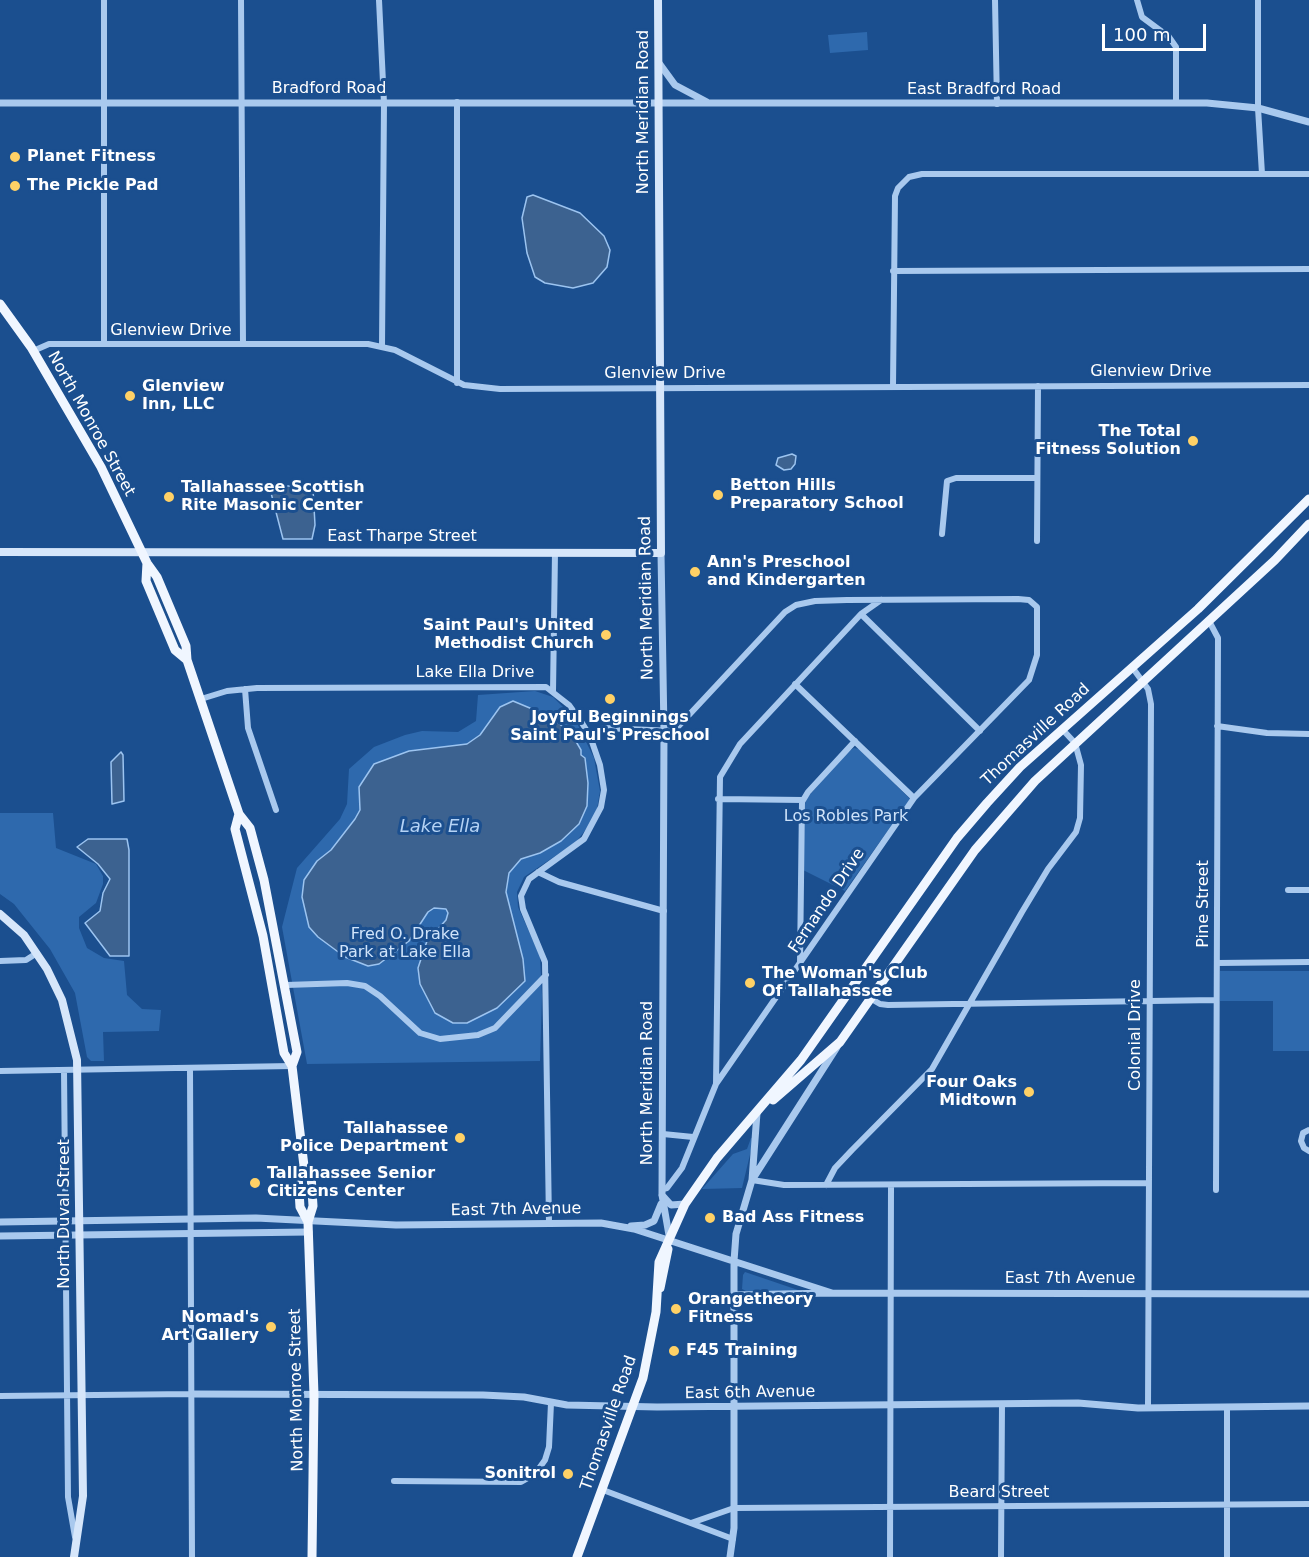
<!DOCTYPE html>
<html>
<head>
<meta charset="utf-8">
<style>
  body { margin:0 }
  #map { position:relative; width:1309px; height:1557px; overflow:hidden; background:#1b4f8f; font-family:"DejaVu Sans",sans-serif }
  canvas { display:block }
  .scale { position:absolute; left:1102px; top:24px; width:104px; height:27px; box-sizing:border-box; border:3px solid #fff; border-top:0; padding-left:8px; font-size:18px; line-height:21px; white-space:nowrap; color:#fff; -webkit-text-stroke:4px #1b4f8f; paint-order:stroke }
</style>
</head>
<body>
<div id="map">
<canvas width="1309" height="1557"></canvas>
<div class="scale">100 m</div>
</div>
<script>
const g = document.querySelector('canvas').getContext('2d');
g.lineJoin = 'round';
function fill(path, color) { g.fillStyle = color; g.fill(path, 'evenodd'); }
const toPath = rows => new Path2D(rows.map(r => 'M' + r).join(''));
function strokePath(path, color, width, dash) { g.strokeStyle = color; g.lineWidth = width; g.lineCap = dash ? 'butt' : 'round'; g.setLineDash(dash || []); g.stroke(path); }
function drawText(font, color, halo, rows, align = 'center') {
  g.font = font + ' "DejaVu Sans",sans-serif'; g.lineWidth = 6; g.setLineDash([]); g.textBaseline = 'middle'; g.strokeStyle = halo; g.fillStyle = color; for (const [text, x, y, turn = 0] of rows) {
    g.save(); g.translate(x, y); g.rotate((+turn || 0) * Math.PI / 180); g.textAlign = isNaN(turn) ? turn : align; if (halo) g.strokeText(text, 0, 0); g.fillText(text, 0, 0); g.restore();
  }
}
const green = toPath([
  [867,32,868,50,830,53,828,35],
  [535,691,553,697,575,719,594,758,600,791,597,809,590,824,576,842,524,877,517,892,518,907,540,956,542,996,540,1061,307,1064,282,927,297,868,340,819,347,804,349,769,374,747,405,735,422,731,458,732,476,721,478,695],
  [854,748,859,749,910,799,845,891,803,870,805,804,807,798,846,753],
  [0,813,53,813,56,848,96,864,103,876,103,884,96,903,79,917,79,928,87,948,104,958,124,961,127,995,142,1009,161,1010,159,1031,103,1032,104,1061,91,1061,87,1057,75,993,50,949,14,904,0,894],
  [1220,971,1309,971,1309,1051,1273,1051,1273,1001,1220,1001],
  [751,1138,754,1138,742,1188,702,1189,733,1154,747,1149],
  [745,1272,801,1291,746,1291,742,1289,743,1275]
]);
const water = toPath([
  [533,195,580,213,604,236,610,250,607,267,593,283,573,288,545,283,535,277,527,253,522,218,527,197,533,195],
  [792,454,796,456,795,464,791,469,784,470,776,465,778,458,792,454],
  [288,486,304,486,313,489,315,525,312,539,283,539,270,489,288,486],
  [513,701,549,716,571,733,581,750,581,755,585,758,588,783,587,806,579,824,561,841,540,853,521,859,509,873,506,892,523,959,525,981,497,1008,467,1023,453,1023,435,1013,420,984,418,968,427,941,446,920,448,913,446,909,434,908,428,912,409,941,379,964,368,966,345,957,318,937,309,927,302,897,304,880,317,861,331,850,355,819,360,810,359,787,374,764,409,751,467,744,480,735,500,707,513,701],
  [121,752,123,755,124,801,112,804,111,762,121,752],
  [88,839,127,839,129,850,129,956,110,956,85,923,100,911,103,893,110,879,98,864,77,847,88,839]
]);
const minor = toPath([
  [241,0,243,344],
  [379,0,384,103,382,346],
  [995,0,997,104],
  [1137,0,1142,17,1169,37,1176,47,1176,103],
  [1258,0,1258,108,1262,174],
  [457,102,457,383],
  [893,271,1309,269],
  [104,344,104,0],
  [33,351,49,344,368,344,395,350,464,385,500,389,1309,385],
  [893,386,895,196,898,188,909,177,922,174,1309,174],
  [942,534,947,481,956,478,1037,478],
  [1037,541,1038,386],
  [861,614,980,731],
  [1209,621,1218,638,1216,1190],
  [1132,667,1148,689,1151,704,1148,1408],
  [795,684,914,798],
  [245,689,248,728,276,810],
  [553,692,555,552],
  [201,699,227,691,257,688,546,687,569,705,582,723,590,736,600,765,604,790,601,807,584,839,529,879,521,896,523,909,545,962,549,1223],
  [1217,726,1267,733,1309,734],
  [588,733,604,728,674,731,785,612,796,605,815,601,847,600,1018,599,1029,600,1037,607,1037,655,1029,680,914,798,716,1084,682,1168,667,1188,663,1189],
  [718,799,803,800],
  [538,872,559,882,664,911],
  [1288,890,1309,890],
  [0,961,26,960,37,953],
  [800,963,802,802,808,792,855,741],
  [1217,963,1309,962],
  [286,985,347,983,365,986,380,996,420,1033,440,1039,478,1035,495,1028,546,975],
  [853,988,880,1004,888,1005,1216,1000],
  [190,1068,192,1557],
  [64,1070,68,1497,75,1537],
  [0,1071,292,1066],
  [716,1084,720,777,740,744,861,614,881,600],
  [1309,1130,1303,1133,1301,1141,1304,1148,1309,1151],
  [663,1134,693,1137],
  [752,1180,784,1185,1148,1183],
  [826,1185,835,1168,852,1150,932,1069,1022,912,1048,869,1076,832,1080,818,1081,765,1075,743,1062,729],
  [0,1396,192,1394],
  [1227,1407,1227,1557],
  [394,1481,521,1482,535,1474,545,1460,549,1447,551,1403],
  [603,1490,733,1539],
  [691,1523,734,1508,1309,1504],
  [890,1557,891,1185],
  [1001,1557,1002,1404]
]);
const tertiary = toPath([
  [659,63,675,85,707,102],
  [0,103,1207,103,1258,108,1309,122],
  [661,553,664,732,662,1195,670,1241],
  [752,1180,757,1113],
  [662,1195,671,1205,685,1204],
  [0,1222,256,1218,396,1225,601,1223,634,1229,832,1293],
  [631,1226,645,1225,654,1221,661,1204],
  [0,1236,309,1232],
  [734,1295,832,1293,1309,1294],
  [192,1394,483,1395,524,1397,567,1405,657,1407,1078,1403,1138,1408,1309,1406],
  [730,1557,734,1528,734,1261,736,1234,752,1180,837,1047]
]);
const secondary = toPath([
  [0,552,661,553,658,0],
  [0,914,24,935,47,969,62,1000,77,1060,83,1496,74,1557]
]);
const primary = toPath([
  [0,304,31,347,101,467,147,563,157,577,186,646,187,660,239,814,250,828,264,880,297,1052,292,1066],
  [147,563,146,581,175,650,187,660],
  [239,814,235,829,263,936,284,1053,292,1066,304,1166,311,1175,313,1206,308,1222,314,1395,312,1557],
  [773,1100,840,1042,975,850,1035,781,1275,560,1309,524],
  [304,1166,298,1175,300,1207,308,1222],
  [660,1288,668,1249],
  [577,1557,643,1378,656,1312,659,1262,685,1204,717,1158,801,1060,957,838,987,803,1020,767,1198,609,1309,499]
]);
const markers = [
  [15,157,6,"#ffd166"],
  [15,186,6,"#ffd166"],
  [130,396,6,"#ffd166"],
  [1193,441,6,"#ffd166"],
  [718,495,6,"#ffd166"],
  [169,497,6,"#ffd166"],
  [695,572,6,"#ffd166"],
  [606,635,6,"#ffd166"],
  [610,699,6,"#ffd166"],
  [750,983,6,"#ffd166"],
  [1029,1092,6,"#ffd166"],
  [460,1138,6,"#ffd166"],
  [255,1183,6,"#ffd166"],
  [710,1218,6,"#ffd166"],
  [676,1309,6,"#ffd166"],
  [271,1327,6,"#ffd166"],
  [674,1351,6,"#ffd166"],
  [568,1474,6,"#ffd166"]
];
const streetNames = [
  ["Bradford Road",329,89],
  ["East Bradford Road",984,90],
  ["North Meridian Road",644,112,-90],
  ["Glenview Drive",171,331],
  ["Glenview Drive",1151,372],
  ["Glenview Drive",665,374],
  ["North Monroe Street",91,424,61],
  ["East Tharpe Street",402,537],
  ["North Meridian Road",647,598,-91],
  ["Lake Ella Drive",475,673],
  ["Thomasville Road",1036,735,-43],
  ["Fernando Drive",827,901,-56],
  ["Pine Street",1204,904,-90],
  ["Colonial Drive",1136,1035,-90],
  ["North Meridian Road",648,1083,-90],
  ["East 7th Avenue",516,1210,-1],
  ["North Duval Street",65,1214,-90],
  ["East 7th Avenue",1070,1279],
  ["North Monroe Street",297,1390,-91],
  ["East 6th Avenue",750,1393,-1],
  ["Thomasville Road",609,1423,-71],
  ["Beard Street",999,1493]
];
const poiNames = [
  ["Planet Fitness",27,157],
  ["The Pickle Pad",27,186],
  ["Glenview",142,387],
  ["Inn, LLC",142,405],
  ["The Total",1181,432,"right"],
  ["Fitness Solution",1181,450,"right"],
  ["Betton Hills",730,486],
  ["Preparatory School",730,504],
  ["Tallahassee Scottish",181,488],
  ["Rite Masonic Center",181,506],
  ["Ann's Preschool",707,563],
  ["and Kindergarten",707,581],
  ["Saint Paul's United",594,626,"right"],
  ["Methodist Church",594,644,"right"],
  ["Joyful Beginnings",610,718,"center"],
  ["Saint Paul's Preschool",610,736,"center"],
  ["The Woman's Club",762,974],
  ["Of Tallahassee",762,992],
  ["Four Oaks",1017,1083,"right"],
  ["Midtown",1017,1101,"right"],
  ["Tallahassee",448,1129,"right"],
  ["Police Department",448,1147,"right"],
  ["Tallahassee Senior",267,1174],
  ["Citizens Center",267,1192],
  ["Bad Ass Fitness",722,1218],
  ["Orangetheory",688,1300],
  ["Fitness",688,1318],
  ["Nomad's",259,1318,"right"],
  ["Art Gallery",259,1336,"right"],
  ["F45 Training",686,1351],
  ["Sonitrol",556,1474,"right"]
];
const parkNames = [
  ["Los Robles Park",846,817],
  ["Fred O. Drake",405,935],
  ["Park at Lake Ella",405,953]
];
const waterNames = [
  ["Lake Ella",440,827]
];
fill(green, '#2e69ad');
fill(water, '#3c6290');
strokePath(water, '#9cc4f0', 1.5);
strokePath(minor, '#a9c9ee', 6);
strokePath(tertiary, '#a9c9ee', 7);
strokePath(secondary, '#d6e6fa', 8);
strokePath(primary, '#f0f6ff', 9);
for (const [x, y, r, color] of markers) { const dot = new Path2D(); dot.arc(x, y, r, 0, 2 * Math.PI); g.fillStyle = color; g.fill(dot); strokePath(dot, '#1b4f8f', 2); }
drawText('16px', '#fff', '#1b4f8f', streetNames);
drawText('bold 16px', '#fff', '#1b4f8f', poiNames, 'left');
drawText('16px', '#cfe3fa', '#1b4f8f', parkNames);
drawText('italic 18px', '#b5d3f5', '#1b4f8f', waterNames);
</script>
</body>
</html>
